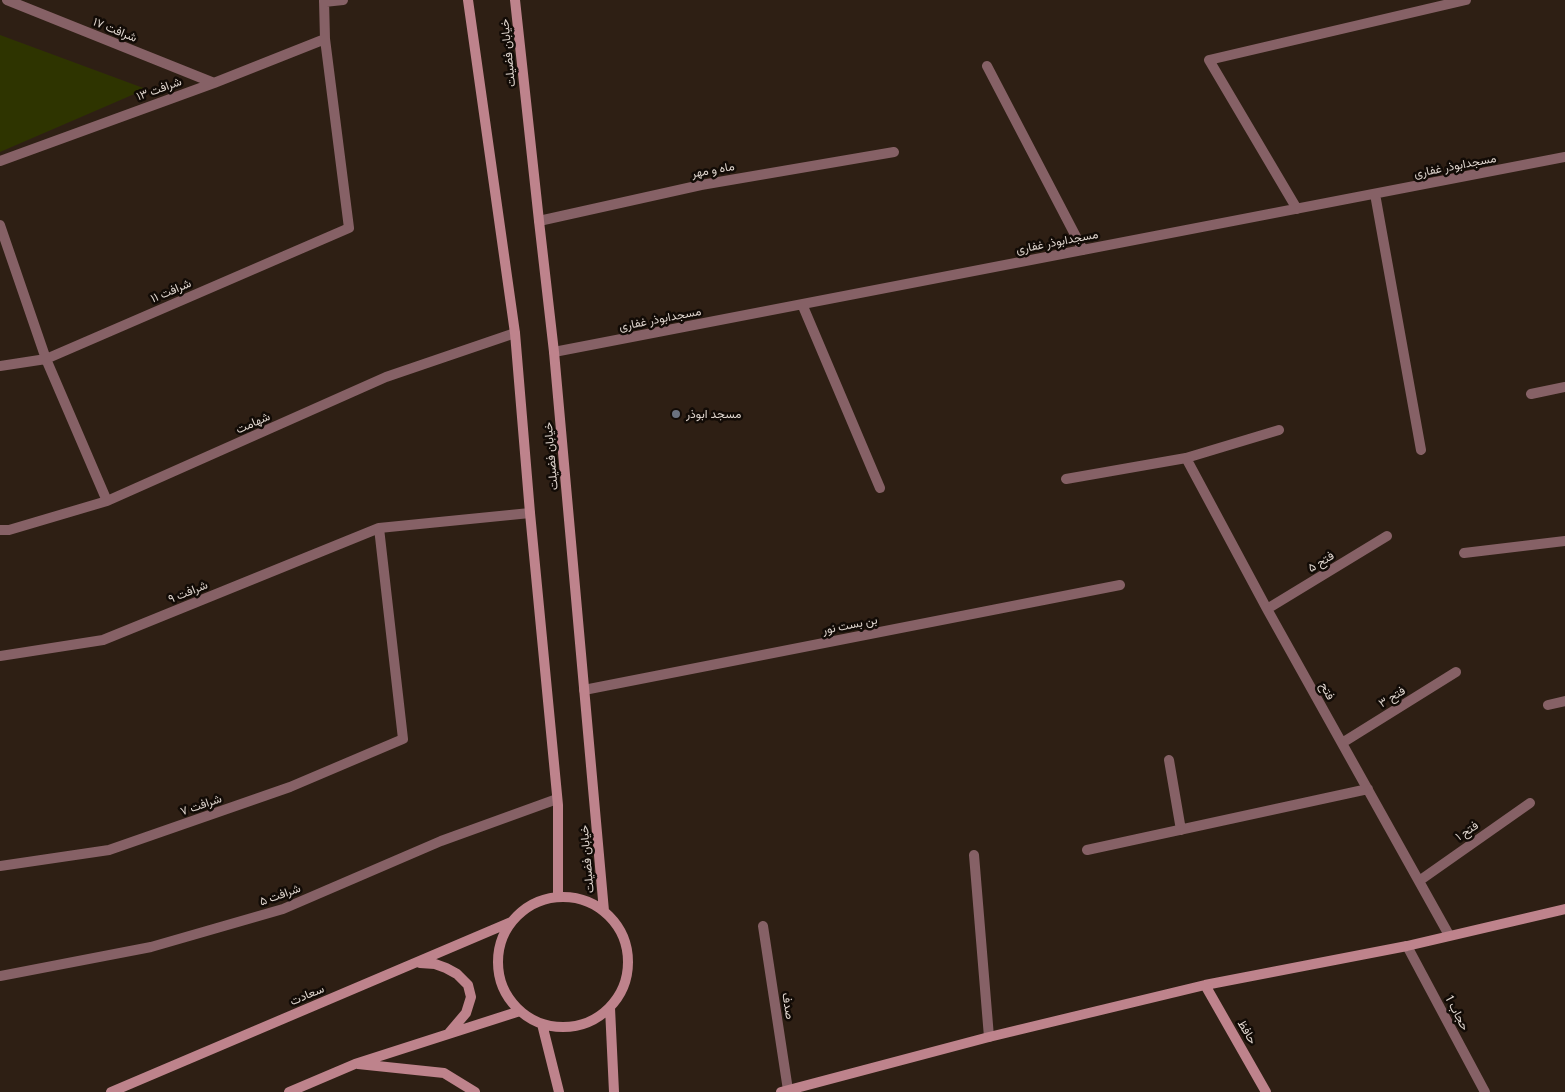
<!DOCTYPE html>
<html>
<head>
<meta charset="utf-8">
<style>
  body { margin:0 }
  canvas { display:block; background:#2e1f14 }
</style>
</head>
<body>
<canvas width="1565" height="1092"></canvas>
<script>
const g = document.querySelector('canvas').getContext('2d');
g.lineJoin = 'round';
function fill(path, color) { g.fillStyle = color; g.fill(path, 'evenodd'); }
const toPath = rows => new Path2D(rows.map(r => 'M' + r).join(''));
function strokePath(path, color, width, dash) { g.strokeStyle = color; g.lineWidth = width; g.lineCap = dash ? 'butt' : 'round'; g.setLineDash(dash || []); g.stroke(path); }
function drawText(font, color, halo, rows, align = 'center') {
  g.font = font + ' "Public Sans",Vazirmatn,sans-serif'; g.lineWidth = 5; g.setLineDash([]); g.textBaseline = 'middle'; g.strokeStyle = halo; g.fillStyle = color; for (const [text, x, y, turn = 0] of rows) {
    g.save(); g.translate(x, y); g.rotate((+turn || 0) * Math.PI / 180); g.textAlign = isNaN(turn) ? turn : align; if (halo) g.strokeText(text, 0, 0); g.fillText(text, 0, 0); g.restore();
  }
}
const green = toPath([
  [0,35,146,89,0,152]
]);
const street = toPath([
  [7,0,214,83],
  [324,2,343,0],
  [987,66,1083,250],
  [0,161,214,83,325,39],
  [1375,194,1421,450],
  [1297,209,1209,60,1466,0],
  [539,221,701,185,894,152],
  [0,225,46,359,107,501],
  [802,304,880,488],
  [554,352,1565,157],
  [0,366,46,359,349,228,325,39,324,0],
  [1531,394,1565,387],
  [1186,458,1267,609,1449,935],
  [1066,479,1186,458,1279,430],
  [0,530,9,530,107,501,386,377,515,333],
  [1464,553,1565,541],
  [1267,609,1387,536],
  [0,656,103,640,379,528,530,513],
  [584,690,1120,585],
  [1548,705,1565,701],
  [1342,743,1456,672],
  [1169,760,1181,830],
  [1087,850,1368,789],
  [974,855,989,1037],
  [0,866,109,850,290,787,403,739,379,528],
  [1419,881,1530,803],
  [763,926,788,1090],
  [1407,946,1485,1092],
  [0,976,151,947,283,909,441,841,557,799]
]);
const secondary = toPath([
  [468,0,515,333,530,513,558,805,558,897],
  [515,0,539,221,554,352,604,911],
  '498 962a65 65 0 1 1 130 0a65 65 0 1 1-130 0Z',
  [420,963,435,964,446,968,457,974,468,985,471,997,466,1013,449,1033],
  [1205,985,1266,1092],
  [610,1008,614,1092],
  [542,1024,559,1092],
  [358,1064,444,1073,475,1092],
  [111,1092,511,922],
  [289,1092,355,1064,520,1011],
  [781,1092,989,1037,1205,985,1407,946,1565,909]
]);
const markers = [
  [676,414,5,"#6b7280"]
];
const streetNames = [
  ["شرافت ۱۷",115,30,22],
  ["خیابان فضیلت",508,53,-96],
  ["شرافت ۱۳",159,89,-20],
  ["مسجدابوذر غفاری",1455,166,-11],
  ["ماه و مهر",713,170,-10],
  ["مسجدابوذر غفاری",1057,242,-11],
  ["شرافت ۱۱",171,291,-23],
  ["مسجدابوذر غفاری",660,319,-11],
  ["شهامت",253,423,-24],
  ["خیابان فضیلت",551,456,-95],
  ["فتح ۵",1321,562,-32],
  ["شرافت ۹",188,592,-22],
  ["بن بست نور",850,625,-11],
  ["فتح",1327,691,61],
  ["فتح ۳",1392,697,-32],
  ["شرافت ۷",201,805,-19],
  ["فتح ۱",1467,831,-35],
  ["خیابان فضیلت",587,859,-95],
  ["شرافت ۵",280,895,-20],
  ["سعادت",307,995,-23],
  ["صدف",788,1006,81],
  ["حجاب 1",1457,1013,62],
  ["حافظ",1247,1032,60]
];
const poiNames = [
  ["مسجد ابوذر",686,414]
];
fill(green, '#2e3400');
strokePath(street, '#866166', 10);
strokePath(secondary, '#be838c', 10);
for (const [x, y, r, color] of markers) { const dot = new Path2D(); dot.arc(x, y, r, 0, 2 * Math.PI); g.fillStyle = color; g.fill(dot); strokePath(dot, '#120b06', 2); }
drawText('12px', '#ded4cd', '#120b06', streetNames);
drawText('12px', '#ded4cd', '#120b06', poiNames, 'left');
</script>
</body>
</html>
